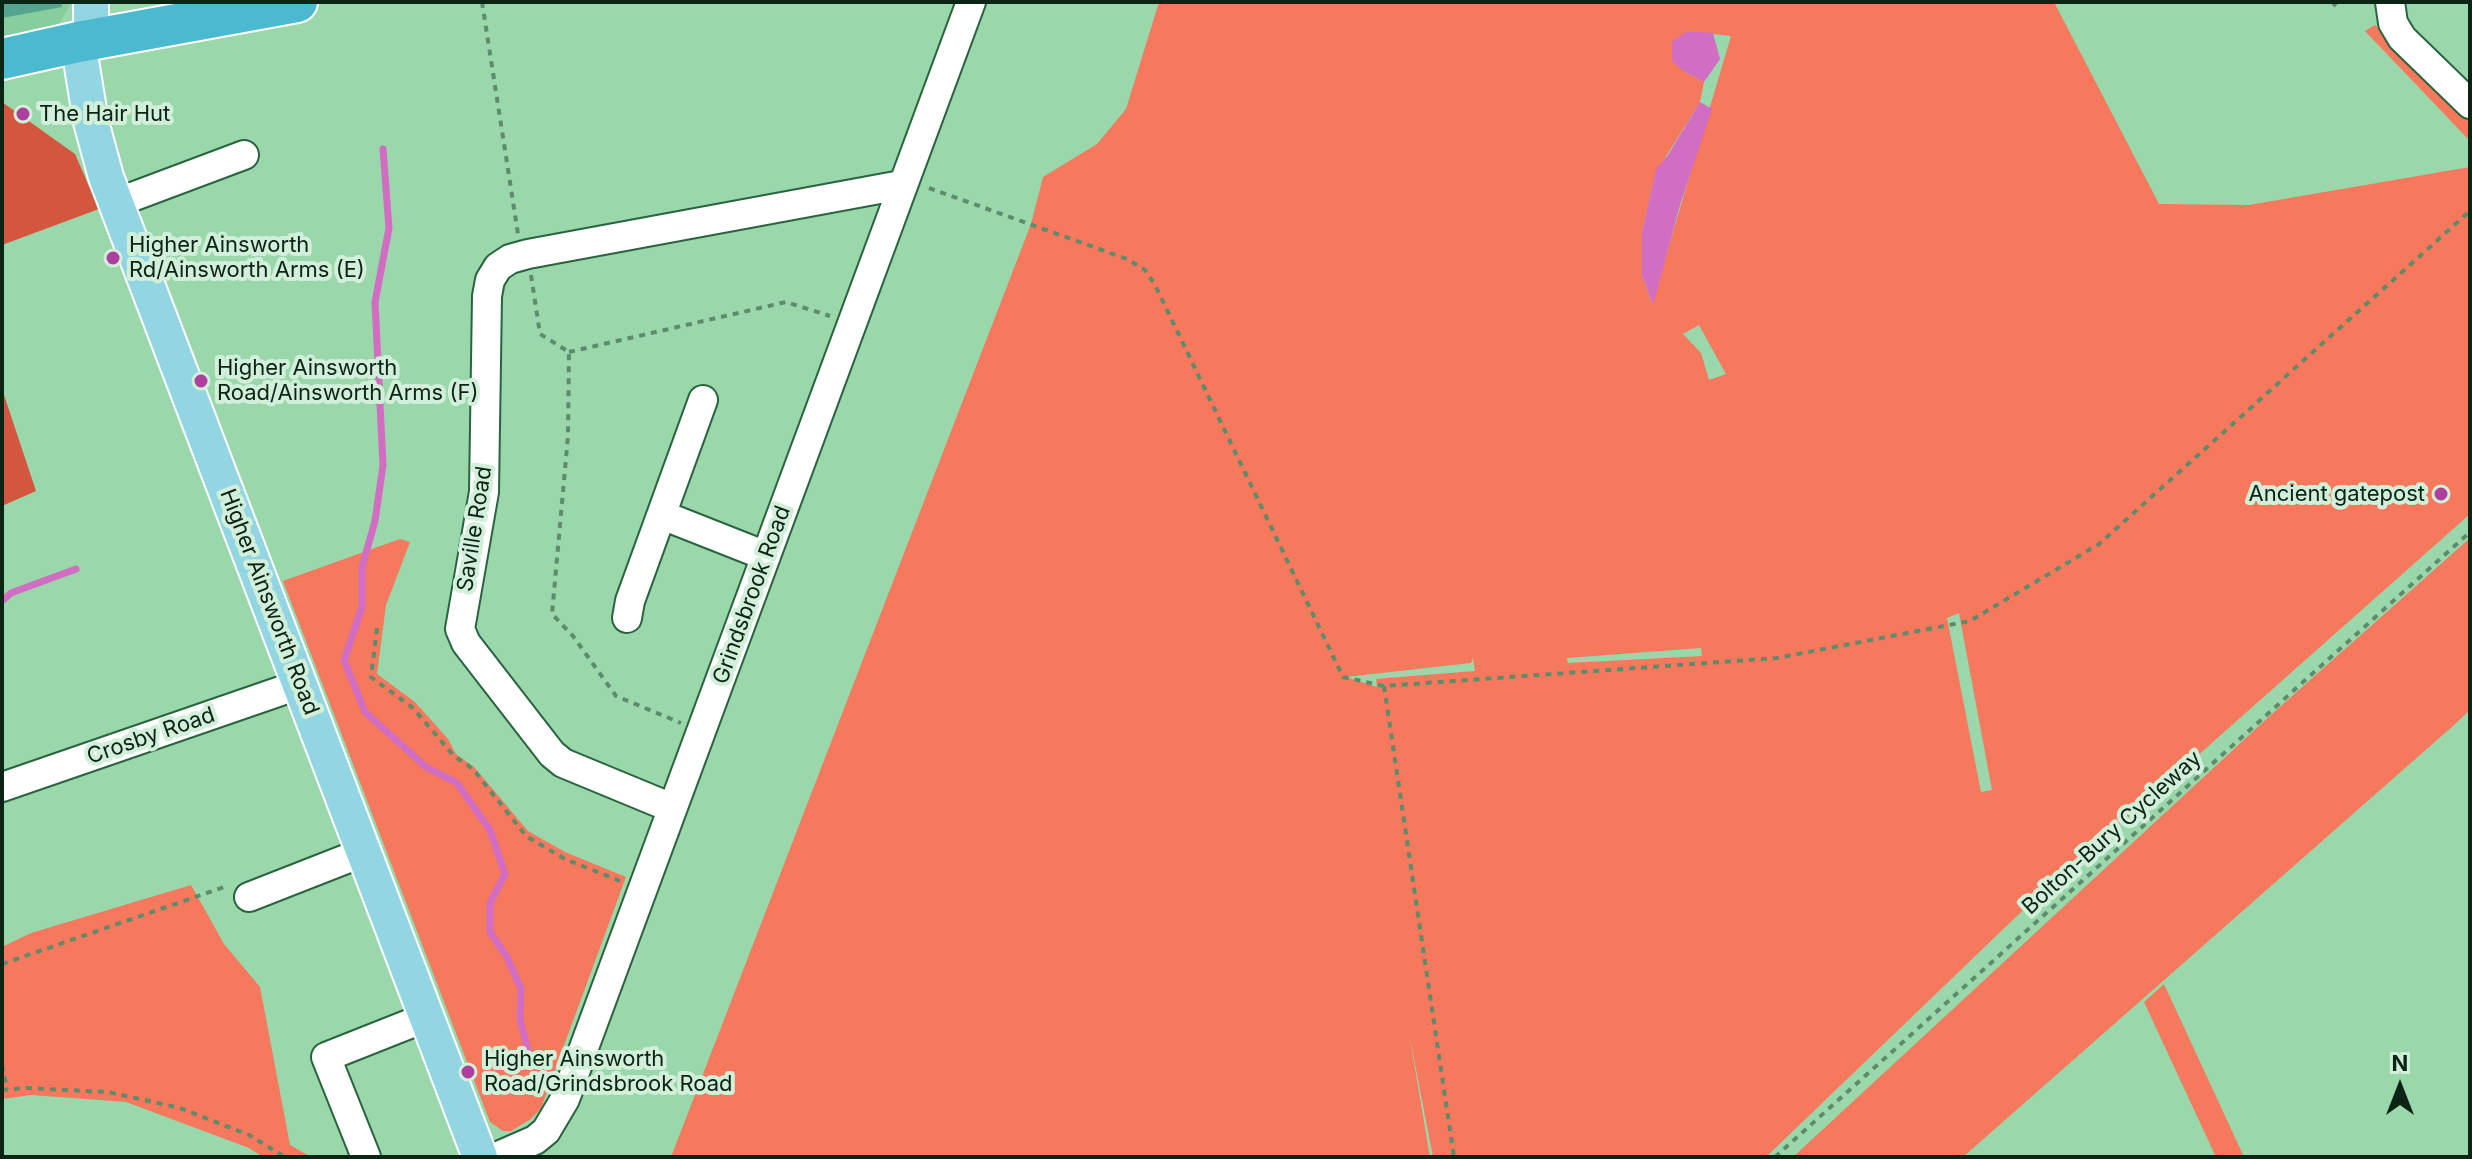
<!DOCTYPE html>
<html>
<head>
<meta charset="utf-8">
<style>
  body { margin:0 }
  #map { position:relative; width:2472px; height:1159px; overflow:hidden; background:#9ad7ab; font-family:Inter,sans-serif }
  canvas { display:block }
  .frame { position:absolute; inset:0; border:4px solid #0b2414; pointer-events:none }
  .north { position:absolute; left:2360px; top:1047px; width:80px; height:80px; -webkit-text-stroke:6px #d1efd9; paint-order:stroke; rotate:0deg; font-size:22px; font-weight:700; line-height:32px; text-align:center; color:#0b2414 }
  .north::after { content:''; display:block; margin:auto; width:28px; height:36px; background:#0b2414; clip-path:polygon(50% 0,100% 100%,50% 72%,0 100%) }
</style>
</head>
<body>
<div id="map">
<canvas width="2472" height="1159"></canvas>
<div class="frame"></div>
<div class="north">N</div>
</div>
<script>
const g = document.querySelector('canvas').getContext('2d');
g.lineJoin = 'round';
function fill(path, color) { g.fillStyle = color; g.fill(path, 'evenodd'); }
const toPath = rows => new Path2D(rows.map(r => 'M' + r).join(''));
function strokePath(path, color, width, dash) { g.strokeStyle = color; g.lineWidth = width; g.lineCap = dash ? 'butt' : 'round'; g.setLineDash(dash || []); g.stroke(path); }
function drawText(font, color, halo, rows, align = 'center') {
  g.font = font + ' Inter,sans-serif'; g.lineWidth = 8; g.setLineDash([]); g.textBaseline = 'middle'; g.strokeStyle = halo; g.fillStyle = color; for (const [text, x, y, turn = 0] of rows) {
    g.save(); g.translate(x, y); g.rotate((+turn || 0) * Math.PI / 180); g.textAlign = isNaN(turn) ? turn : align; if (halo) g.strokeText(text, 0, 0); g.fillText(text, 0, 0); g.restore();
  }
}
const built = toPath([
  [2,2,72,2,58,25,2,36]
]);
const green = toPath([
  [1159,2,2054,2,2159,204,2249,205,2470,167,2470,514,2019,914,1766,1157,1433,1157,1409,1033,1430,1157,671,1157,1031,224,1043,177,1097,144,1126,109],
  [1689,31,1731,36,1652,303,1642,275,1642,232,1655,174,1700,102,1704,82,1682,70],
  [1699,325,1726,374,1709,380,1701,353,1683,334],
  [1959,613,1992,790,1981,792,1947,618],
  [1701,648,1702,656,1568,663,1567,658],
  [1473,658,1475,671,1376,679,1377,687,1346,677,1471,663],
  [2375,25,2470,122,2470,141,2365,31],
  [2470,538,2470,710,2454,725,1963,1157,1793,1157,2273,713],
  [400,539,410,542,386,605,377,674,415,702,448,739,456,754,474,767,528,831,565,852,626,877,541,1108,531,1119,511,1131,503,1131,490,1122,283,581],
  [191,885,224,944,260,987,290,1145,311,1157,263,1157,249,1148,126,1102,31,1095,2,1099,2,947,31,933],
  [2164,984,2244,1157,2216,1157,2144,1002]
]);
const forest = toPath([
  [2,102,75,154,99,209,2,245],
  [2,389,36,491,2,506]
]);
const water = toPath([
  [1688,31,1713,33,1720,59,1704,82,1682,70,1672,61,1672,41],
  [1700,102,1712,109,1680,205,1653,305,1642,275,1642,232,1656,169,1668,155]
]);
const stream = toPath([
  [383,149,389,228,375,302,383,465,375,521,362,567,362,607,344,660,365,712,426,767,457,783,490,830,505,874,490,903,490,932,507,957,521,989,520,1020,531,1062],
  [2,601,11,593,76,569]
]);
const building = toPath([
  [2,2,61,2,62,7,2,18]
]);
const path = toPath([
  [482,2,518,234],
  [2333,6,2337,2],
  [929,188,1127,259,1145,270,1155,285,1343,677,1384,686,1777,658,1970,621,2099,544,2470,211],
  [531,275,540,334,569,352,568,436,552,614,573,636,616,696,681,723],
  [569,352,786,302,830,316],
  [377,628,371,677,413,708,454,756,473,769,526,836,565,859,620,881],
  [1384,686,1454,1157],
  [2,964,227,886],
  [2,1065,7,1089],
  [2,1090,26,1088,108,1092,180,1108,249,1135,285,1157],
  [1775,1157,2470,532]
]);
const minor = toPath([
  [2390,2,2393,23,2402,38,2470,104],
  [116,203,244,155],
  [662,515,766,556],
  [627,618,630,601,703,400],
  [2,787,301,684],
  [672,808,563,763,552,754,466,643,460,629,484,492,487,296,490,280,498,267,510,259,528,254,901,185],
  [249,897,364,852],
  [366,1157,326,1057,427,1017],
  [496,1157,535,1140,546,1131,565,1099,971,2]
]);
const major = toPath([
  [91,2,91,40],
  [78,42,91,122,106,177,480,1157]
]);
const highway = toPath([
  [2,59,78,42,297,2]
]);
const markers = [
  [23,114,8,"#ad409f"],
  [113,258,8,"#ad409f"],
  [201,381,8,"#ad409f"],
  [2441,494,8,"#ad409f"],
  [468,1072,8,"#ad409f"]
];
const poiNames = [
  ["The Hair Hut",39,114],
  ["Higher Ainsworth",129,245],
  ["Rd/Ainsworth Arms (E)",129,270],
  ["Higher Ainsworth",217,368],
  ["Road/Ainsworth Arms (F)",217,393],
  ["Ancient gatepost",2425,494,"right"],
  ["Higher Ainsworth",484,1059],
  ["Road/Grindsbrook Road",484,1084]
];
const streetNames = [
  ["Saville Road",475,529,-81],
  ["Grindsbrook Road",752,595,-70],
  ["Higher Ainsworth Road",269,602,69],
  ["Crosby Road",151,736,-19],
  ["Bolton-Bury Cycleway",2112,833,-42]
];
fill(built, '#88cd9d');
fill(green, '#f6785d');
fill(forest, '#d3573e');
fill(water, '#d16dc2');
strokePath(stream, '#d16dc2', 7);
fill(building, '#54a58f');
strokePath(minor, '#29643f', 32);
strokePath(major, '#fff', 38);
strokePath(highway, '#fff', 44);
strokePath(path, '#5d8b6b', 4, [6, 6]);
strokePath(minor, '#fff', 28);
strokePath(major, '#93d6e3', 34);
strokePath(highway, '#4bbad0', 40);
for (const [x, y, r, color] of markers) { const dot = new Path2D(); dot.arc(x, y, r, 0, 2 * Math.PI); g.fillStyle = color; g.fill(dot); strokePath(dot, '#d1efd9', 3); }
drawText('22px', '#0b2414', '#d1efd9', poiNames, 'left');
drawText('22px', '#0b2414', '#d1efd9', streetNames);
</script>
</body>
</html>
